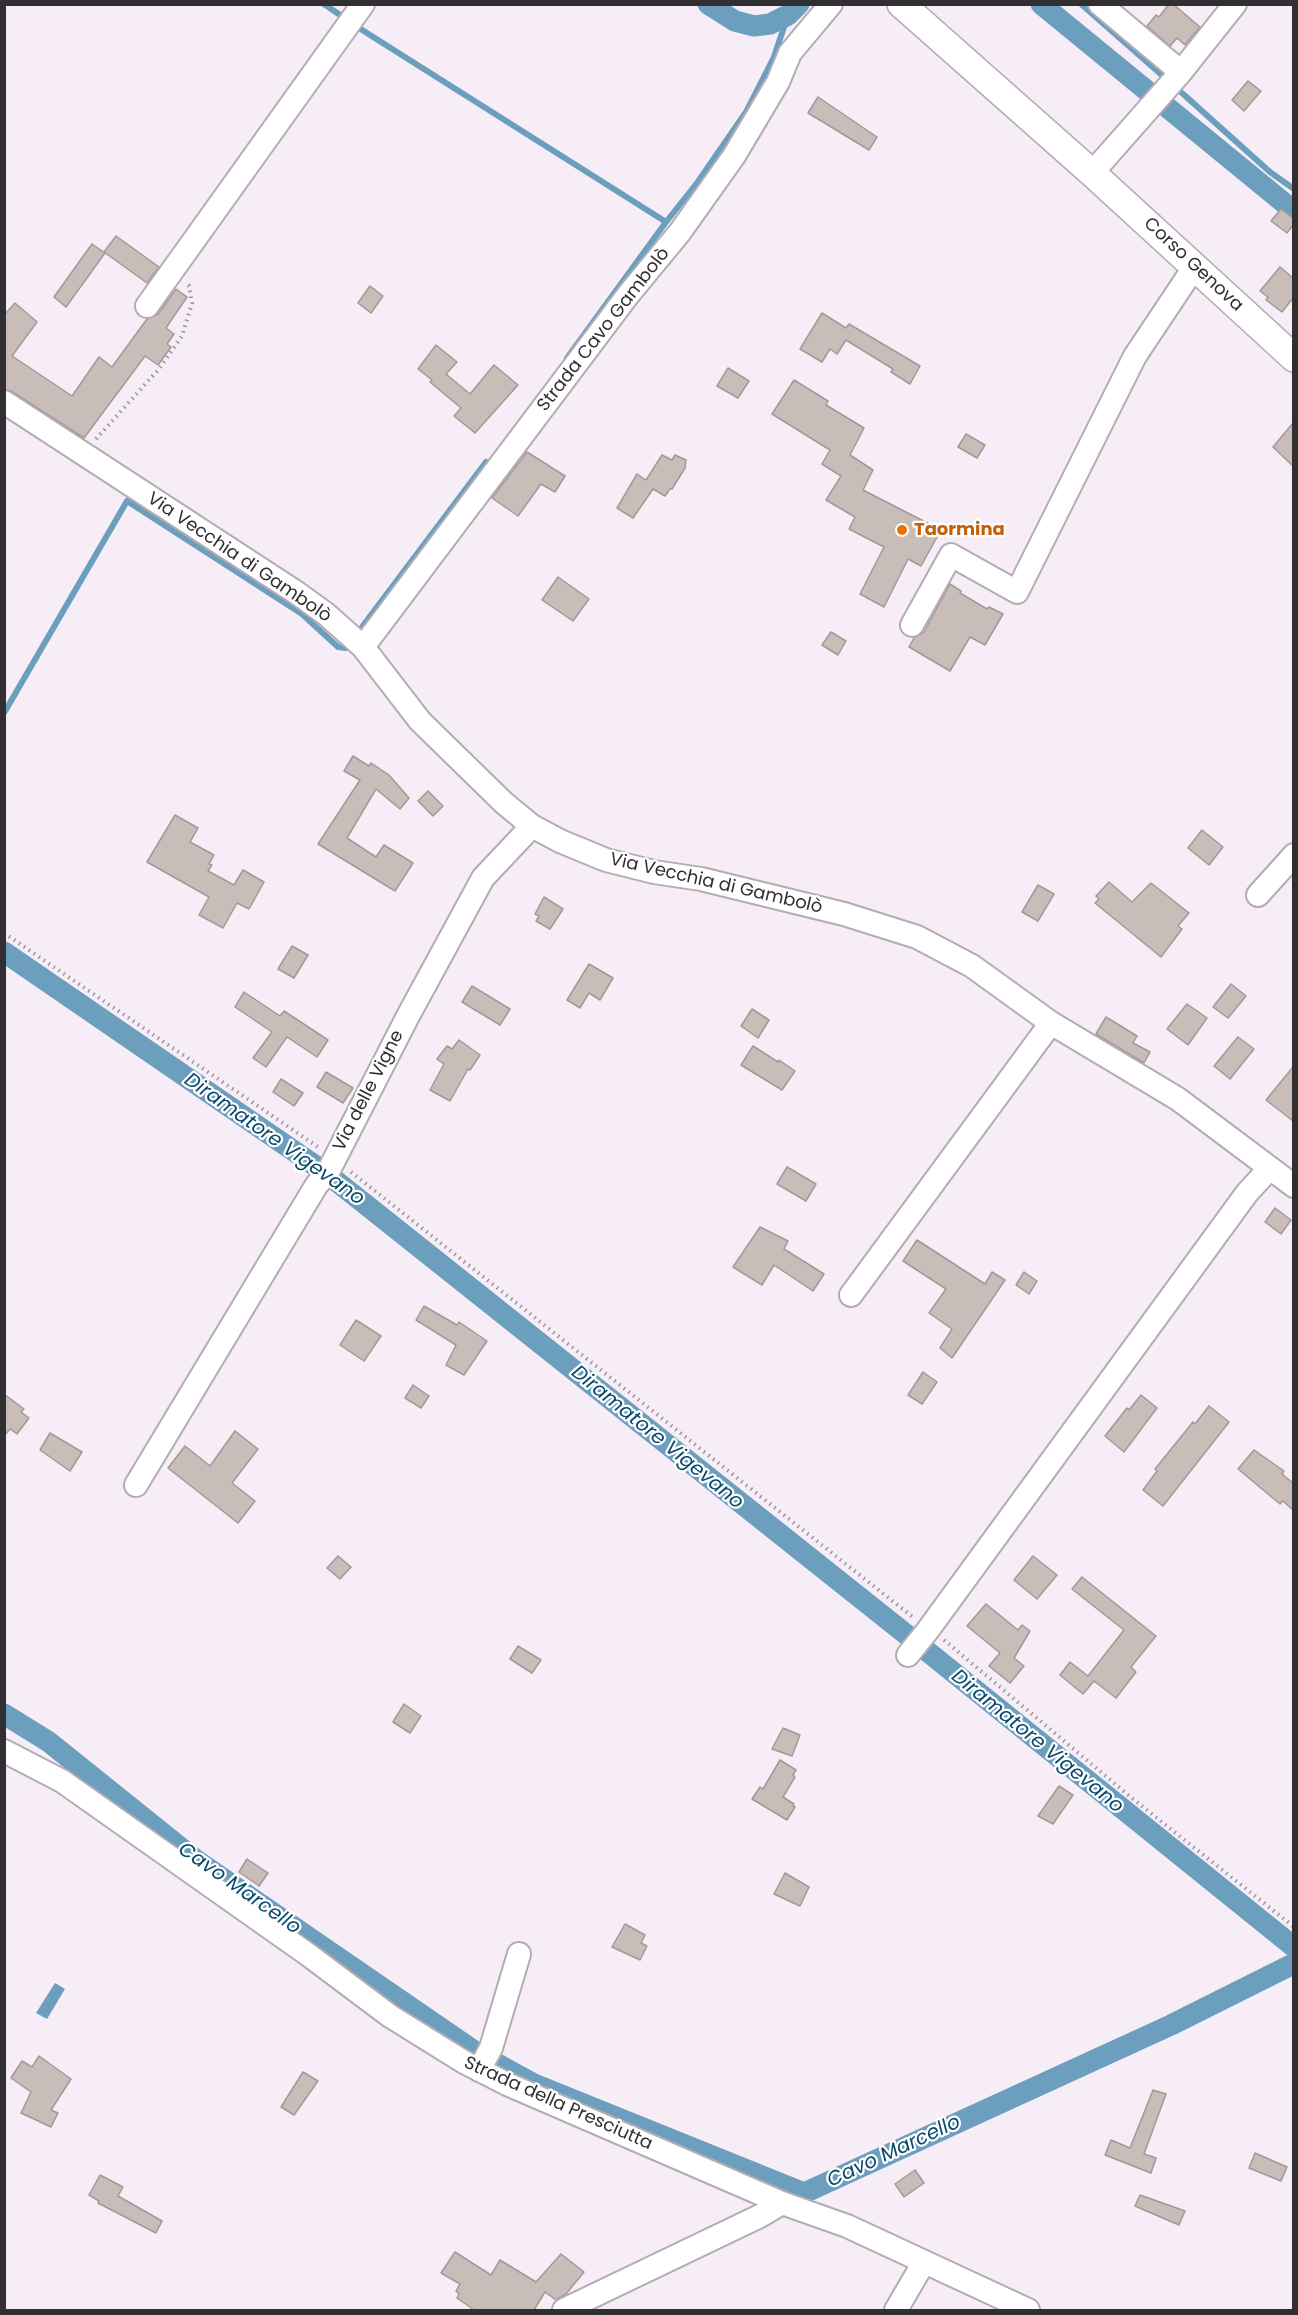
<!DOCTYPE html>
<html>
<head>
<meta charset="utf-8">
<style>
  body { margin:0 }
  #map { position:relative; width:1298px; height:2315px; overflow:hidden; background:#f6edf7; font-family:Poppins,sans-serif }
  canvas { display:block }
  .frame { position:absolute; inset:0; border:6px solid #322f33; pointer-events:none }
</style>
</head>
<body>
<div id="map">
<canvas width="1298" height="2315"></canvas>
<div class="frame"></div>
</div>
<script>
const g = document.querySelector('canvas').getContext('2d');
g.lineJoin = 'round';
function fill(path, color) { g.fillStyle = color; g.fill(path, 'evenodd'); }
const toPath = rows => new Path2D(rows.map(r => 'M' + r).join(''));
function strokePath(path, color, width, dash) { g.strokeStyle = color; g.lineWidth = width; g.lineCap = dash ? 'butt' : 'round'; g.setLineDash(dash || []); g.stroke(path); }
function drawText(font, color, halo, rows, align = 'center') {
  g.font = font + ' Poppins,sans-serif'; g.lineWidth = 4.5; g.setLineDash([]); g.textBaseline = 'middle'; g.strokeStyle = halo; g.fillStyle = color; for (const [text, x, y, turn = 0] of rows) {
    g.save(); g.translate(x, y); g.rotate((+turn || 0) * Math.PI / 180); g.textAlign = isNaN(turn) ? turn : align; if (halo) g.strokeText(text, 0, 0); g.fillText(text, 0, 0); g.restore();
  }
}
const water = toPath([
  [55,1983,65,1989,47,2019,36,2013]
]);
const stream = toPath([
  [324,4,343,17],
  [1081,4,1163,76],
  [359,28,666,222],
  [1182,93,1270,172,1294,189],
  [567,358,666,222,697,183,746,112,774,57,788,15],
  [362,627,486,462],
  [4,713,127,501,302,614,338,647,346,648]
]);
const canal = toPath([
  [708,4,735,21,754,26,770,24,788,15,799,4],
  [1041,4,1294,211],
  [4,952,326,1173,917,1643,1294,1947],
  [4,1714,49,1742,196,1860,480,2055],
  [490,2060,534,2084,804,2193,1171,2025,1293,1964]
]);
const building = toPath([
  [1169,4,1173,4,1200,27,1185,45,1177,38,1170,46,1147,26,1156,15,1159,17,1169,4],
  [1248,81,1261,91,1244,111,1232,100,1248,81],
  [818,97,877,137,869,150,808,113,818,97],
  [1281,209,1293,218,1293,225,1287,233,1271,221,1281,209],
  [116,236,159,267,147,283,104,252,116,236],
  [92,244,105,253,66,307,54,297,92,244],
  [1280,267,1293,278,1293,298,1282,312,1266,300,1268,297,1260,291,1280,267],
  [370,286,383,296,371,313,358,303,370,286],
  [176,289,187,297,166,328,174,334,167,344,171,347,158,365,145,356,84,438,11,391,4,389,4,315,15,303,37,322,12,356,72,396,99,357,112,367,147,319,158,314,176,289],
  [822,313,846,328,849,324,920,366,910,384,891,372,893,369,846,340,837,354,830,349,822,362,800,349,822,313],
  [436,345,457,362,446,374,470,394,494,365,518,385,475,433,454,416,461,408,430,382,432,380,418,369,436,345],
  [728,368,749,381,738,398,717,386,728,368],
  [794,380,828,401,826,405,864,428,850,455,873,470,863,490,941,530,921,566,908,559,884,607,860,594,884,547,849,529,855,517,826,500,841,476,822,464,830,450,772,414,794,380],
  [1293,423,1293,466,1273,447,1293,423],
  [966,434,985,445,977,458,958,447,966,434],
  [527,452,565,476,555,492,541,484,518,516,492,498,527,452],
  [662,455,672,460,675,455,686,460,685,468,672,489,670,489,665,496,653,489,633,518,617,508,637,474,646,480,662,455],
  [558,577,589,599,573,621,542,600,558,577],
  [950,584,961,591,960,593,987,609,989,607,1003,614,985,645,970,637,950,671,909,647,914,638,924,632,950,584],
  [831,632,846,641,838,655,822,645,831,632],
  [353,756,369,766,371,763,389,775,409,798,400,809,376,789,347,838,376,857,384,845,413,863,395,891,318,844,360,780,344,771,353,756],
  [428,791,443,806,433,816,418,801,428,791],
  [175,815,198,828,190,842,214,855,209,864,212,865,208,871,234,885,243,870,264,882,249,909,237,903,223,928,199,915,209,897,147,862,175,815],
  [1202,830,1223,847,1209,865,1188,848,1202,830],
  [1109,882,1132,902,1151,883,1189,913,1178,926,1182,929,1161,957,1095,903,1099,899,1096,896,1109,882],
  [1038,885,1054,894,1038,921,1022,912,1038,885],
  [544,897,563,909,550,929,536,921,539,916,535,914,544,897],
  [292,946,308,955,294,978,278,969,292,946],
  [589,964,613,978,600,1000,589,993,580,1008,567,1000,589,964],
  [1231,984,1246,996,1228,1018,1213,1007,1231,984],
  [472,986,510,1009,500,1025,462,1002,472,986],
  [244,992,280,1016,284,1011,328,1040,317,1057,287,1037,266,1067,253,1058,272,1032,235,1007,244,992],
  [1187,1004,1207,1018,1188,1045,1167,1029,1187,1004],
  [752,1009,769,1020,758,1038,741,1026,752,1009],
  [1106,1017,1137,1036,1133,1043,1150,1052,1144,1063,1096,1034,1106,1017],
  [1238,1037,1254,1049,1230,1079,1214,1066,1238,1037],
  [459,1040,480,1055,470,1070,468,1069,450,1101,430,1090,444,1064,437,1059,447,1046,452,1049,459,1040],
  [753,1046,778,1062,779,1060,795,1071,782,1090,741,1065,753,1046],
  [1293,1067,1293,1121,1266,1100,1293,1067],
  [326,1072,353,1088,343,1103,317,1087,326,1072],
  [281,1079,303,1093,294,1106,273,1092,281,1079],
  [787,1167,816,1184,806,1201,777,1184,787,1167],
  [1275,1208,1291,1220,1281,1234,1265,1222,1275,1208],
  [760,1227,788,1241,784,1249,824,1274,813,1291,774,1265,762,1285,733,1267,760,1227],
  [917,1240,985,1284,992,1272,1005,1280,952,1358,940,1348,952,1329,929,1313,946,1289,903,1261,917,1240],
  [1024,1272,1037,1281,1029,1294,1016,1285,1024,1272],
  [424,1306,457,1325,459,1322,487,1341,464,1375,446,1365,456,1345,416,1320,424,1306],
  [356,1320,381,1336,364,1361,340,1345,356,1320],
  [923,1372,937,1382,922,1404,908,1395,923,1372],
  [413,1385,429,1396,421,1408,405,1398,413,1385],
  [4,1394,24,1409,21,1412,29,1418,17,1434,10,1429,4,1436,4,1394],
  [1141,1395,1157,1408,1124,1452,1105,1436,1127,1408,1129,1410,1141,1395],
  [1209,1406,1229,1422,1163,1506,1143,1490,1157,1471,1155,1469,1193,1422,1195,1424,1209,1406],
  [235,1431,258,1449,232,1483,255,1501,238,1523,168,1468,185,1446,210,1466,235,1431],
  [50,1433,82,1452,70,1471,40,1450,50,1433],
  [1254,1450,1284,1471,1282,1474,1293,1483,1293,1510,1283,1501,1280,1504,1238,1469,1254,1450],
  [338,1556,351,1567,340,1579,327,1568,338,1556],
  [1033,1556,1057,1575,1037,1599,1014,1580,1033,1556],
  [1082,1577,1156,1636,1131,1667,1136,1672,1116,1698,1094,1681,1083,1694,1060,1675,1070,1662,1088,1676,1124,1630,1072,1589,1082,1577],
  [986,1604,1018,1630,1022,1625,1030,1631,1014,1658,1024,1666,1010,1683,989,1666,1000,1653,967,1626,986,1604],
  [518,1646,541,1660,532,1673,510,1659,518,1646],
  [404,1704,421,1716,410,1733,393,1722,404,1704],
  [783,1728,800,1735,792,1756,772,1749,783,1728],
  [780,1760,796,1770,793,1775,795,1777,783,1797,794,1804,793,1806,795,1807,787,1820,752,1799,760,1787,763,1789,780,1760],
  [1059,1786,1073,1795,1053,1824,1038,1816,1059,1786],
  [247,1859,268,1873,259,1886,239,1872,247,1859],
  [785,1873,809,1887,800,1906,774,1894,785,1873],
  [625,1924,645,1935,641,1943,647,1946,640,1960,612,1947,625,1924],
  [39,2056,71,2079,51,2110,58,2113,51,2127,21,2113,31,2092,11,2078,22,2061,32,2067,39,2056],
  [303,2072,318,2081,294,2115,281,2107,303,2072],
  [1153,2090,1166,2094,1144,2154,1156,2158,1151,2173,1105,2155,1111,2140,1130,2148,1153,2090],
  [1255,2153,1287,2167,1281,2181,1249,2168,1255,2153],
  [915,2170,924,2183,904,2197,895,2184,915,2170],
  [100,2175,123,2187,118,2196,162,2221,156,2233,98,2203,99,2201,89,2195,100,2175],
  [1140,2195,1185,2211,1179,2225,1135,2206,1140,2195],
  [455,2252,491,2275,500,2260,536,2282,561,2254,584,2272,566,2294,556,2300,545,2292,534,2310,474,2310,457,2298,459,2294,456,2291,460,2284,441,2273,455,2252]
]);
const path = toPath([
  [96,439,159,369,182,336,192,303,189,286,186,284],
  [4,933,318,1147],
  [351,1172,914,1618],
  [944,1640,1133,1799,1294,1927]
]);
const minor = toPath([
  [1100,4,1181,72],
  [1092,173,1181,72,1235,4],
  [147,306,363,4],
  [4,402,297,593,326,614,363,647,420,721,504,803,532,826,560,841,606,860,654,872,701,879,844,914,917,937,972,966,1051,1023,1178,1099,1294,1186],
  [912,625,951,555,1017,592,1135,356,1187,278,1197,269],
  [363,647,628,295,680,232,734,156,778,82,790,53,831,4],
  [1258,895,1294,855],
  [851,1295,1051,1023],
  [136,1485,316,1186,330,1168,408,1016,483,878,532,826],
  [908,1655,928,1630,1247,1193,1270,1168],
  [4,1751,62,1781,310,1956,390,2016,464,2062,507,2084,782,2203,847,2226,1028,2310],
  [479,2070,491,2048,519,1954],
  [564,2310,760,2216,782,2203],
  [896,2310,924,2262]
]);
const major = toPath([
  [901,4,1092,173,1294,358]
]);
const markers = [
  [902,530,6,"#e8710a"]
];
const streetNames = [
  ["Corso Genova",1193,265,43],
  ["Strada Cavo Gambolò",604,330,-52],
  ["Via Vecchia di Gambolò",239,558,34],
  ["Via Vecchia di Gambolò",716,884,13],
  ["Via delle Vigne",369,1091,-63],
  ["Strada della Presciutta",558,2104,24]
];
const foodNames = [
  ["Taormina",914,530]
];
const waterNames = [
  ["Diramatore Vigevano",274,1140,35],
  ["Diramatore Vigevano",657,1438,39],
  ["Diramatore Vigevano",1037,1742,39],
  ["Cavo Marcello",239,1889,35],
  ["Cavo Marcello",894,2152,-25]
];
fill(water, '#6c9ebe');
strokePath(stream, '#6c9ebe', 6);
strokePath(canal, '#6c9ebe', 21);
fill(building, '#c9bdb9');
strokePath(building, '#a49895', 1.5);
strokePath(minor, '#b3acb4', 26);
strokePath(major, '#b3acb4', 30);
strokePath(path, '#9b959c', 4, [1.5, 4.5]);
strokePath(minor, '#fff', 22);
strokePath(major, '#fff', 27);
for (const [x, y, r, color] of markers) { const dot = new Path2D(); dot.arc(x, y, r, 0, 2 * Math.PI); g.fillStyle = color; g.fill(dot); strokePath(dot, '#fff', 2); }
drawText('18px', '#322f33', '#fff', streetNames);
drawText('bold 18px', '#c56008', '#fff', foodNames, 'left');
drawText('italic 20px', '#0a4a6b', '#fff', waterNames);
</script>
</body>
</html>
